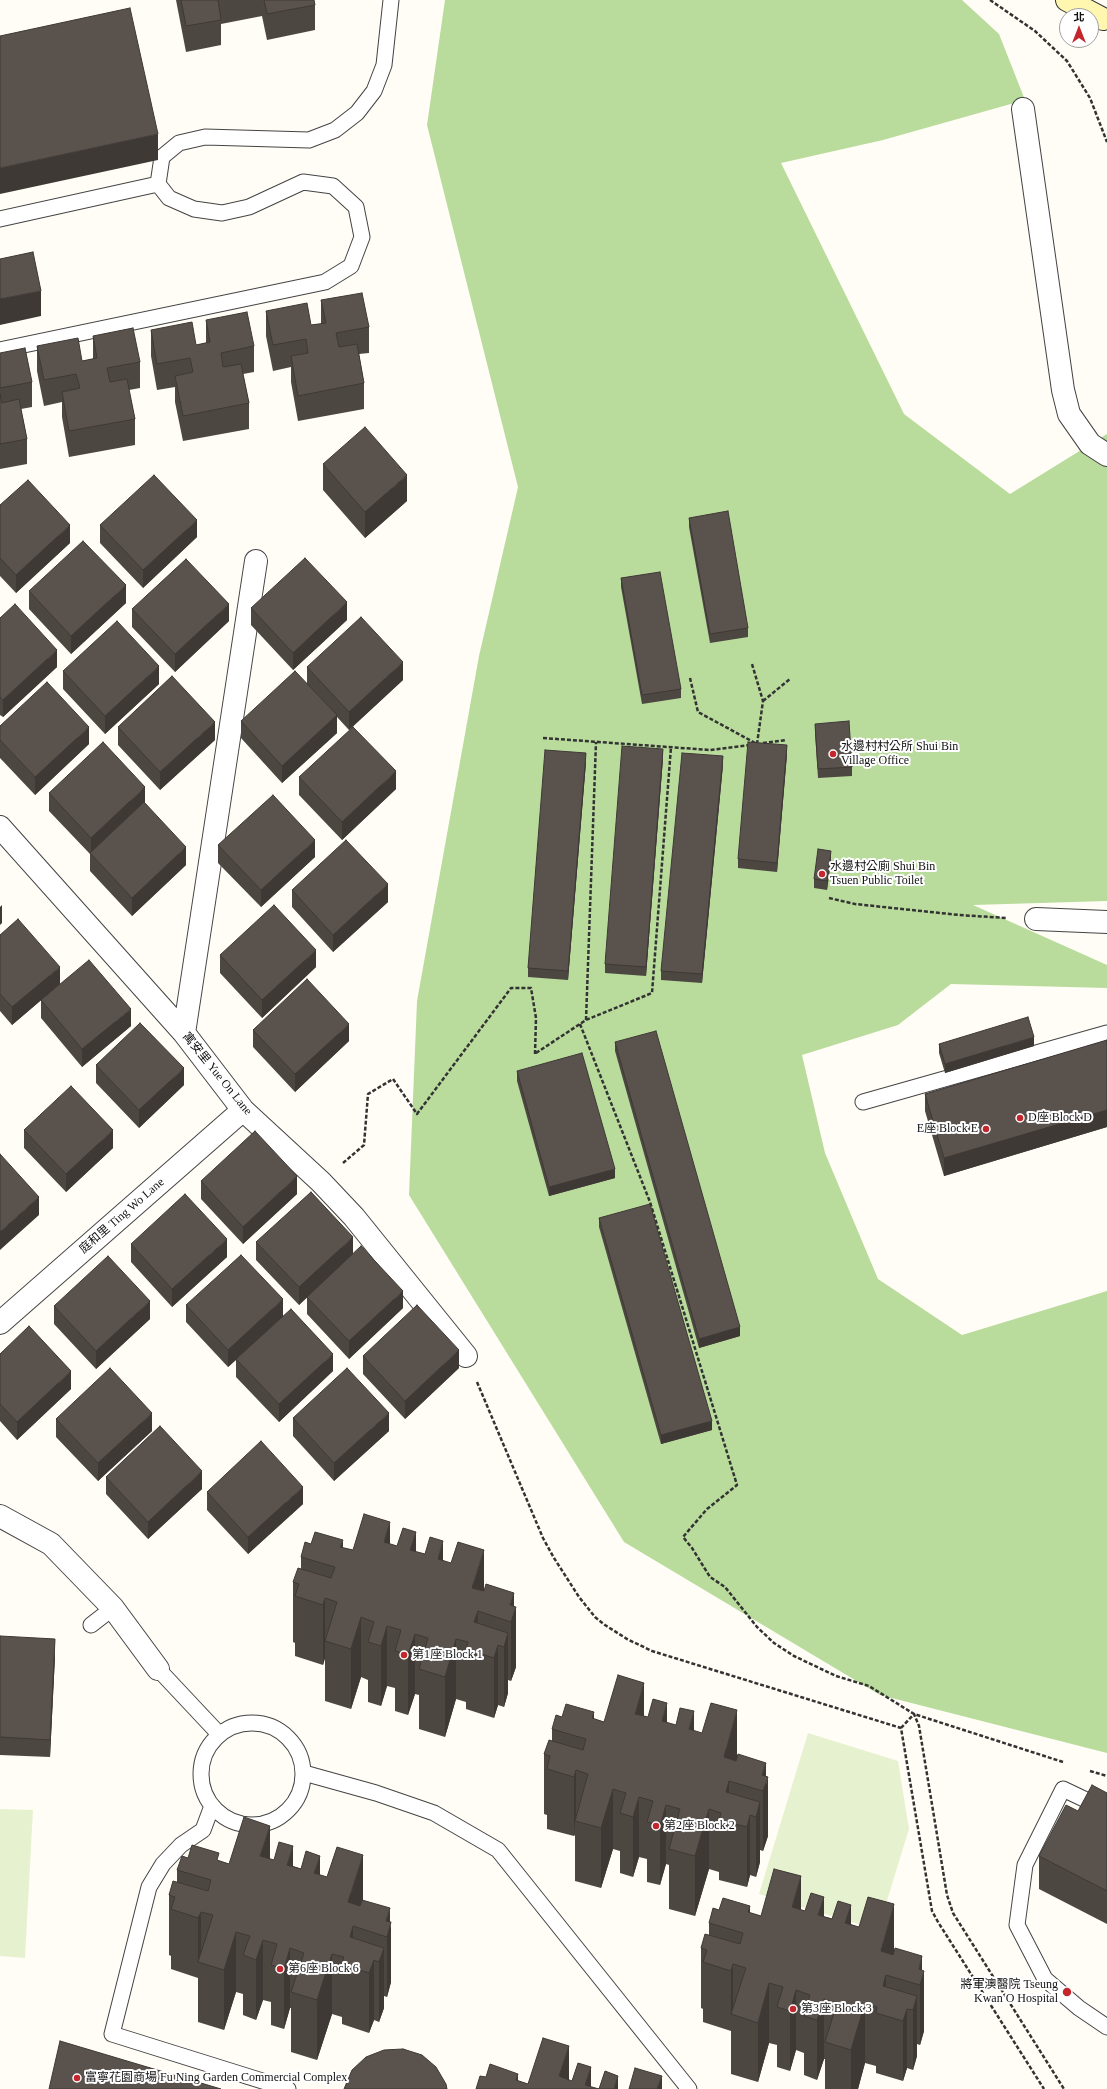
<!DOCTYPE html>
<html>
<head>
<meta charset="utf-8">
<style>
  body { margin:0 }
  #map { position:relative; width:1107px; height:2089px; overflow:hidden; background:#fffdf5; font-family:"Times New Roman","Noto Sans TC",serif }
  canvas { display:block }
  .north { position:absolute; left:1059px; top:8px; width:40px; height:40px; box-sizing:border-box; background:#fff; border:1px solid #a0a0a0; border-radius:50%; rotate:0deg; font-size:11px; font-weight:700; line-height:16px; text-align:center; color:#111 }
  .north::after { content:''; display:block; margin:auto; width:14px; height:18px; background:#c4262e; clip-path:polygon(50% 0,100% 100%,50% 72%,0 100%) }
</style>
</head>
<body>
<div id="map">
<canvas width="1107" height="2089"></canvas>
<div class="north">北</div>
</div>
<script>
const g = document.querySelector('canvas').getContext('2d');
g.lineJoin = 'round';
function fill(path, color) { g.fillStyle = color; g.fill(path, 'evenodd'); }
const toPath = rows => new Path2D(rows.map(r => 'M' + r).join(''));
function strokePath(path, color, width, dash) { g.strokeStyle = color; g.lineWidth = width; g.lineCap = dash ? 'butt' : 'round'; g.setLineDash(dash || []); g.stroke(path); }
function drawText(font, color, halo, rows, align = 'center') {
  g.font = font + ' "Times New Roman","Noto Sans TC",serif'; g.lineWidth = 4; g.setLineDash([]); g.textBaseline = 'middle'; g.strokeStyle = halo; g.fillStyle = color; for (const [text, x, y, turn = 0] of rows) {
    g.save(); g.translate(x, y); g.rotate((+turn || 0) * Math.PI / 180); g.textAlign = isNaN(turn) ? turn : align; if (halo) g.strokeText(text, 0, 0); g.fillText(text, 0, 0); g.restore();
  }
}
const forest = toPath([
  [445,0,962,0,999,34,1025,100,883,140,781,163,904,414,1010,494,1107,434,1107,901,973,905,1107,965,1107,988,951,984,898,1025,802,1055,825,1153,878,1279,962,1335,1107,1291,1107,1753,880,1695,624,1542,409,1195,417,1001,479,656,518,487,427,125]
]);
const pitch = toPath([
  [808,1733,898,1761,909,1829,878,1930,759,1894],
  [0,1809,33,1810,25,1958,0,1956]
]);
const path = toPath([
  [990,0,1035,31,1067,61,1090,98,1107,142],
  [690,678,698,712,757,744,763,701,752,664],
  [763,701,790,679],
  [543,738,710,750,750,745],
  [763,743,786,740],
  [829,898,855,904,959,915,1007,918],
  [586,1020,596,742],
  [580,1024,650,1202,737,1485,707,1509,683,1537,692,1548,710,1577,725,1587,757,1627,774,1643,794,1656,836,1676,869,1686,914,1714,1063,1762],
  [536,1053,586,1020,652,993,671,747],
  [343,1163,364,1145,368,1094,393,1079,417,1114,511,988,531,988,536,1018,535,1054],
  [477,1382,543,1538,554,1558,579,1597,595,1617,605,1625,627,1639,652,1651,901,1728,932,1911,938,1922,1044,2089],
  [901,1728,914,1714,919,1726,947,1895,953,1913,1064,2089],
  [1090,1771,1107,1776]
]);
const lane = toPath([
  [0,219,158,184],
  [0,350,325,282,351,266,362,237,356,207,333,186,303,182,249,207,222,213,194,209,169,198,158,184,162,157,179,143,205,137,309,140,335,130,357,113,374,91,384,65,391,0],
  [863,1102,1107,1033],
  [91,1625,113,1608],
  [158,1669,219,1734],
  '201 1774a51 51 0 1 1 102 0a51 51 0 1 1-102 0Z',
  [304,1773,376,1793,434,1813,498,1850,689,2089],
  [212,1806,203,1830,181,1845,163,1864,149,1887,112,2034,288,2089],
  [1107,1810,1063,1789,1025,1865,1017,1925,1045,1979,1079,2008,1107,2027]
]);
const street = toPath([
  [1023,109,1063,390,1069,414,1090,444,1107,455],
  [0,827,184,1033,243,1110,321,1182,354,1217,466,1356],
  [1036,919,1107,922],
  [184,1033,256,561],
  [0,1323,243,1110],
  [0,1516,51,1544,113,1608,158,1669]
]);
const secondary = toPath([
  [1067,0,1103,19]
]);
const wall = toPath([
  [176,0,314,0,315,5,315,30,267,40,262,16,221,24,221,45,186,52],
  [321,300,369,327,369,353,359,354,364,383,364,409,298,421,291,382,291,367,273,371,266,336,266,311,311,325,321,324],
  [206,320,254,346,254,372,243,374,249,403,249,429,183,441,175,402,175,387,157,390,151,356,151,330,196,345,206,343],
  [93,336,140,362,140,388,129,390,135,419,135,445,69,457,62,417,62,402,44,406,37,371,37,346,82,361,93,359],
  [0,353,32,382,32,407,21,409,27,439,27,464,0,469],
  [323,464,407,501,365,538,323,490],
  [0,505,70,543,16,593,0,576],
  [689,518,748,628,748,637,710,643,689,527],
  [100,525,197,537,143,588,100,543],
  [621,578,681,689,681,698,642,704,621,587],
  [29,591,126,603,71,654,29,609],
  [251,608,347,620,293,670,251,625],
  [132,609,229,621,175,672,132,627],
  [0,618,57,667,3,717,0,715],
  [307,667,403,680,349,730,337,717,337,733,282,783,241,738,241,721,307,683],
  [63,671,159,684,105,734,63,689],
  [815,724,852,767,852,776,818,778,815,733],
  [0,726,89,744,35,795,0,758],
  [118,727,215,740,160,790,118,745],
  [787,754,777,872,738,868,738,859],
  [663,758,646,976,605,973,605,964],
  [586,762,568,980,528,977,528,968],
  [723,765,702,983,661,980,661,971],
  [299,777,396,789,342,840,299,795],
  [49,793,145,803,186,865,132,916,90,871,90,854,49,811],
  [218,845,315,857,261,907,218,863],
  [831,860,827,890,814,888,814,879],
  [292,890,388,902,333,952,292,907],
  [0,935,60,984,12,1025,0,1011],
  [220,955,316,967,262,1018,220,973],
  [41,1000,131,1026,82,1067,41,1018],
  [253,1030,349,1041,295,1092,253,1047],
  [1107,1040,1107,1127,944,1176,925,1111,925,1094],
  [615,1042,740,1336,699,1348,615,1051],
  [939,1044,1034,1046,945,1073,939,1053],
  [96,1065,184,1085,139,1128,96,1083],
  [517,1071,615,1178,549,1196,517,1081],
  [24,1130,113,1148,66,1192,24,1148],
  [201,1181,297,1194,243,1244,201,1199],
  [599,1218,712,1430,661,1444,599,1227],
  [256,1242,353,1254,403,1308,349,1359,307,1314,307,1297,299,1305,256,1260],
  [131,1244,227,1257,172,1307,131,1262],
  [186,1305,283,1316,333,1371,279,1422,236,1377,236,1360,228,1367,186,1322],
  [54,1306,150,1319,96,1369,54,1324],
  [0,1354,71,1389,17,1440,0,1421],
  [363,1356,459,1368,405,1419,363,1374],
  [293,1418,389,1431,334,1481,293,1436],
  [56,1419,152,1431,98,1481,56,1437],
  [106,1477,202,1489,148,1539,106,1494],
  [207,1492,303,1504,248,1554,207,1510],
  [311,1544,343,1548,353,1550,390,1544,443,1560,484,1591,514,1606,516,1667,511,1681,508,1680,508,1693,504,1707,498,1705,494,1718,466,1709,466,1702,456,1699,445,1737,419,1729,419,1695,415,1694,408,1715,395,1711,395,1688,387,1686,381,1706,368,1702,368,1680,361,1677,351,1709,325,1701,325,1658,323,1665,295,1656,295,1643,293,1642,293,1582,301,1569,301,1557],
  [0,1636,55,1656,50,1757,0,1755],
  [644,1716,694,1731,737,1756,766,1776,768,1836,763,1851,760,1850,760,1862,756,1877,750,1875,747,1887,719,1880,719,1872,709,1869,695,1916,669,1909,669,1865,666,1864,660,1885,647,1882,647,1859,639,1857,633,1877,620,1873,620,1851,613,1849,601,1888,575,1881,575,1835,574,1836,547,1829,547,1815,544,1814,544,1754,552,1741,552,1729,562,1717,594,1719,604,1722],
  [1107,1793,1107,1924,1039,1889,1039,1856,1078,1811],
  [188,1858,219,1861,229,1864,270,1859,293,1866,320,1875,363,1900,390,1922,391,1982,387,1997,384,1996,384,2008,379,2022,374,2020,369,2033,342,2024,342,2017,332,2014,317,2060,291,2052,291,2008,290,2008,284,2029,271,2025,271,2002,263,2000,256,2020,243,2015,243,1994,236,1992,224,2030,198,2022,198,1978,171,1969,171,1956,169,1955,169,1895,177,1882,177,1870],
  [801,1910,851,1924,894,1950,922,1970,924,2031,920,2045,917,2044,917,2056,913,2070,907,2068,903,2081,876,2073,876,2066,865,2063,858,2089,825,2089,825,2059,824,2059,817,2080,804,2075,804,2053,796,2050,790,2071,777,2067,777,2045,769,2043,758,2082,731,2074,731,2029,731,2031,703,2022,703,2009,701,2008,701,1948,709,1935,709,1923,750,1913,761,1916]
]);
const shadedWall = toPath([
  [158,134,158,160,0,194,0,168],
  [41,291,41,316,0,325,0,299],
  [407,475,407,501,365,538,365,512],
  [197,520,197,537,143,588,143,570],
  [70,525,70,543,16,593,16,575],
  [126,585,126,603,71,654,71,636],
  [347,602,347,620,293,670,293,653],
  [229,604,229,621,175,672,175,654],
  [57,650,57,667,3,717,3,700],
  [403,662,403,680,349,730,349,712],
  [159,666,159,684,105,734,105,716],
  [337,715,337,733,282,783,282,766],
  [215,722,215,740,160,790,160,772],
  [89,727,89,744,35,795,35,777],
  [787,745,787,754,777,872,777,863],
  [663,749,663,758,646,976,646,967],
  [586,753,586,762,568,980,568,971],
  [723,756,723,765,702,983,702,974],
  [396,771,396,789,342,840,342,822],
  [145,787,145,805,91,854,91,838],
  [315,840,315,857,261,907,261,890],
  [186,847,186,865,132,916,132,898],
  [831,851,831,860,827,890,827,881],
  [388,884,388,902,333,952,333,935],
  [2,905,2,923,0,925,0,907],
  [316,950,316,967,262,1018,262,1000],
  [60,967,60,984,12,1025,12,1007],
  [131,1009,131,1026,82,1067,82,1049],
  [349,1024,349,1041,295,1092,295,1074],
  [1034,1037,1034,1046,945,1073,945,1064],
  [184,1068,184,1085,139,1128,139,1110],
  [1107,1110,1107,1127,944,1176,944,1158],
  [113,1130,113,1148,66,1192,66,1174],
  [615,1169,615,1178,549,1196,549,1187],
  [297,1176,297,1194,243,1244,243,1227],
  [39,1197,39,1215,0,1250,0,1232],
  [353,1237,353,1255,299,1305,299,1287],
  [227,1239,227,1257,172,1307,172,1289],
  [403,1291,403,1308,349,1359,349,1341],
  [283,1299,283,1317,228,1367,228,1350],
  [150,1301,150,1319,96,1369,96,1351],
  [740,1327,740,1336,699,1348,699,1339],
  [459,1350,459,1368,405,1419,405,1401],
  [333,1354,333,1371,279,1422,279,1404],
  [71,1371,71,1389,17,1440,17,1422],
  [152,1413,152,1431,98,1481,98,1463],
  [389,1413,389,1431,334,1481,334,1463],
  [712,1421,712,1430,661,1444,661,1435],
  [202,1471,202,1489,148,1539,148,1522],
  [303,1487,303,1504,248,1554,248,1537],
  [390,1522,390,1582,384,1542],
  [416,1532,416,1592,410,1550],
  [343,1540,343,1600,340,1547],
  [443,1541,443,1601,438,1559],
  [484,1550,484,1610,478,1611,478,1653,474,1652,472,1588],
  [514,1593,514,1612,516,1607,516,1667,511,1681,511,1622,510,1605],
  [325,1598,325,1658,323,1665,323,1605],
  [361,1617,361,1677,351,1709,351,1649],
  [387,1626,387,1686,381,1706,381,1646],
  [508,1633,508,1693,504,1707,504,1647],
  [415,1634,415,1694,408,1715,408,1655],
  [55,1639,55,1656,50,1757,50,1740],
  [456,1639,456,1699,445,1737,445,1677],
  [498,1645,498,1705,494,1718,494,1658],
  [644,1683,644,1743,635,1714],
  [667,1703,667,1763,662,1721],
  [737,1710,737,1770,729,1781,729,1822,726,1822,724,1757],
  [694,1711,694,1771,689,1729],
  [594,1712,594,1772,592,1718],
  [766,1763,766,1784,768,1777,768,1836,763,1851,763,1791,762,1775],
  [576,1770,576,1821,575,1821,574,1836,574,1777],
  [613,1789,613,1849,601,1888,601,1828],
  [639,1797,639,1857,633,1877,633,1817],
  [760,1802,760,1862,756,1877,756,1817],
  [666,1805,666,1864,660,1885,660,1826],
  [709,1809,709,1869,695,1916,695,1856],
  [750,1815,750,1875,747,1887,747,1827],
  [270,1826,270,1885,260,1856],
  [293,1846,293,1906,287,1865],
  [363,1855,363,1915,353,1926,353,1968,350,1967,348,1902],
  [320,1856,320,1916,314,1873],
  [801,1876,801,1936,792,1907],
  [824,1897,824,1957,818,1915],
  [894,1904,894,1964,886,1975,886,2016,883,2015,881,1951],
  [851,1905,851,1965,845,1923],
  [750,1906,750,1966,748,1912],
  [390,1908,390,1928,391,1922,391,1982,387,1997,387,1937,386,1921],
  [201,1912,201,1963,198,1962,198,1918],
  [236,1932,236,1992,224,2030,224,1970],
  [263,1940,263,2000,256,2020,256,1960],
  [290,1948,290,2008,284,2029,284,1969],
  [384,1948,384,2008,379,2022,379,1962],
  [332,1954,332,2014,317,2060,317,2000],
  [922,1956,922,1978,924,1971,924,2031,920,2045,920,1985,919,1969],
  [374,1960,374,2020,369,2033,369,1973],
  [733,1964,733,2015,731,2014,731,2031,731,1971],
  [769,1983,769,2043,758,2082,758,2023],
  [796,1990,796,2050,790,2071,790,2011],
  [917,1996,917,2056,913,2070,913,2010],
  [824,1999,824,2059,817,2080,817,2020],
  [865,2003,865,2063,858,2089,851,2089,851,2050],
  [907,2009,907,2068,903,2081,903,2021],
  [569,2046,569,2089,559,2076],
  [591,2067,591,2089,585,2085],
  [518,2074,518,2089,516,2080],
  [618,2076,618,2089,614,2089],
  [662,2076,662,2089,657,2089]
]);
const building = toPath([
  [181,0,218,0,221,20,186,26,181,0],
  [264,0,314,0,315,5,267,14,264,0],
  [130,8,158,134,0,168,0,36,130,8],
  [33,252,41,291,0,299,0,259,33,252],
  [362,293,369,327,336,333,339,347,357,344,364,383,298,396,291,356,308,353,306,339,273,345,266,311,307,303,311,325,326,323,321,300,362,293],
  [247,312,254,346,221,353,223,367,241,364,249,403,183,416,175,376,193,372,190,358,157,364,151,330,192,322,196,345,210,342,206,320,247,312],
  [133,328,140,362,107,368,110,382,127,379,135,419,69,431,62,392,80,388,76,374,44,380,37,346,78,338,82,361,97,358,93,336,133,328],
  [25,348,32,382,0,388,0,353,25,348],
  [0,394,2,403,19,399,27,439,0,444,0,394],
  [365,427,407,475,365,512,323,464,365,427],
  [154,475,197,520,143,570,100,525,154,475],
  [28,480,70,525,16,575,0,558,0,505,28,480],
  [728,511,748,628,710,634,689,518,728,511],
  [83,541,126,585,71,636,29,591,83,541],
  [305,558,347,602,293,653,251,608,305,558],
  [186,559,229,604,175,654,132,609,186,559],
  [660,572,681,689,642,695,621,578,660,572],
  [15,604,57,650,3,700,0,697,0,618,15,604],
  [361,617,403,662,349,712,307,667,361,617],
  [117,621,159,666,105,716,63,671,117,621],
  [295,671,337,715,282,766,241,721,295,671],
  [172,676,215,722,160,772,118,727,172,676],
  [47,682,89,727,35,777,0,740,0,726,47,682],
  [849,721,852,767,818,769,815,724,849,721],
  [353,727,396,771,342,822,299,777,353,727],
  [103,742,145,787,91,838,49,793,103,742],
  [748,742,787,745,777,863,738,859,748,742],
  [622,746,663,749,646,967,605,964,622,746],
  [545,750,586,753,568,971,528,968,545,750],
  [682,753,723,756,702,974,661,971,682,753],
  [273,795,315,840,261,890,218,845,273,795],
  [144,802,186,847,132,898,90,853,144,802],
  [346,840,388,884,333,935,292,890,346,840],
  [818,849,831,851,827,881,814,879,818,849],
  [274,905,316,950,262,1000,220,955,274,905],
  [18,919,60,967,12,1007,0,994,0,935,18,919],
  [89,960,131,1009,82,1049,41,1000,89,960],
  [307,979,349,1024,295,1074,253,1030,307,979],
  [1028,1017,1034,1037,945,1064,939,1044,1028,1017],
  [140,1023,184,1068,139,1110,96,1065,140,1023],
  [656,1031,740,1327,699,1339,615,1042,656,1031],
  [1107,1040,1107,1110,944,1158,925,1094,1107,1040],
  [582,1053,615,1169,549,1187,517,1071,582,1053],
  [71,1086,113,1130,66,1174,24,1130,71,1086],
  [255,1131,297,1176,243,1227,201,1181,255,1131],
  [0,1154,39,1197,0,1232,0,1154],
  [311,1192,353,1237,299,1287,256,1242,311,1192],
  [185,1194,227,1239,172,1289,131,1244,185,1194],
  [650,1204,712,1421,661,1435,599,1218,650,1204],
  [361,1246,403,1291,349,1341,307,1297,361,1246],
  [241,1255,283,1299,228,1350,186,1305,241,1255],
  [108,1256,150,1301,96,1351,54,1306,108,1256],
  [417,1305,459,1350,405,1401,363,1356,417,1305],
  [291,1309,333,1354,279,1404,236,1359,291,1309],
  [29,1326,71,1371,17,1422,0,1404,0,1354,29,1326],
  [110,1368,152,1413,98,1463,56,1419,110,1368],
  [347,1368,389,1413,334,1463,293,1418,347,1368],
  [160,1426,202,1471,148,1522,106,1477,160,1426],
  [261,1441,303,1487,248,1537,207,1492,261,1441],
  [364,1514,390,1522,384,1542,397,1546,403,1528,416,1532,410,1550,425,1554,430,1537,443,1541,438,1559,451,1563,458,1542,484,1550,472,1588,484,1591,486,1584,514,1593,510,1605,516,1607,511,1622,478,1611,474,1622,508,1633,504,1647,498,1645,494,1658,466,1649,468,1642,456,1639,445,1677,419,1669,428,1638,415,1634,408,1655,395,1651,401,1630,387,1626,381,1646,368,1642,374,1622,361,1617,351,1649,325,1641,337,1602,325,1598,323,1605,295,1596,299,1584,293,1582,298,1568,331,1578,335,1567,301,1557,305,1542,311,1544,315,1532,343,1540,340,1547,353,1550,364,1514],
  [0,1636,55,1639,50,1740,0,1737,0,1636],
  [618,1675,644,1683,635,1714,648,1717,653,1699,667,1703,662,1721,676,1725,680,1708,694,1711,689,1729,702,1733,711,1703,737,1710,724,1757,736,1761,738,1754,766,1763,762,1775,768,1777,763,1791,729,1781,726,1792,760,1802,756,1817,750,1815,747,1827,719,1820,721,1813,709,1809,695,1856,669,1849,680,1809,666,1805,660,1826,647,1822,653,1801,639,1797,633,1817,620,1813,626,1793,613,1789,601,1828,575,1821,588,1774,576,1770,574,1777,547,1769,550,1756,544,1754,549,1740,583,1750,586,1739,552,1729,556,1715,562,1717,566,1704,594,1712,592,1718,604,1722,618,1675],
  [1092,1785,1107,1793,1107,1891,1039,1856,1066,1805,1078,1811,1092,1785],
  [244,1817,270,1826,260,1856,274,1860,279,1842,293,1846,287,1865,301,1869,306,1851,320,1856,314,1873,327,1877,337,1847,363,1855,348,1902,360,1906,362,1900,390,1908,386,1921,391,1922,387,1937,353,1926,350,1937,384,1948,379,1962,374,1960,369,1973,342,1964,344,1957,332,1954,317,2000,291,1992,304,1953,290,1948,284,1969,271,1965,277,1944,263,1940,256,1960,243,1955,250,1936,236,1932,224,1970,198,1962,213,1915,201,1912,198,1918,171,1909,175,1897,169,1895,173,1881,208,1891,211,1880,177,1870,182,1856,188,1858,192,1845,219,1853,217,1860,229,1864,244,1817],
  [774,1869,801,1876,792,1907,805,1911,811,1893,824,1897,818,1915,832,1919,838,1901,851,1905,845,1923,859,1927,868,1897,894,1904,881,1951,893,1955,895,1948,922,1956,919,1969,924,1971,920,1985,886,1975,883,1986,917,1996,913,2010,907,2009,903,2021,876,2013,877,2007,865,2003,851,2050,825,2042,837,2003,824,1999,817,2020,804,2016,810,1995,796,1990,790,2011,777,2007,783,1987,769,1983,758,2023,731,2014,746,1968,733,1964,731,1971,703,1962,707,1950,701,1948,705,1934,740,1944,743,1933,709,1923,713,1908,719,1910,723,1898,750,1906,748,1912,761,1916,774,1869],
  [543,2038,569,2046,559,2076,572,2081,578,2063,591,2067,585,2085,599,2089,605,2071,618,2076,614,2089,476,2089,480,2076,486,2077,490,2064,518,2074,516,2080,528,2084,543,2038],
  [60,2041,221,2089,49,2089,60,2041],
  [403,2049,422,2055,436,2067,446,2084,447,2089,344,2089,352,2070,366,2057,384,2050,403,2049],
  [635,2068,662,2076,657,2089,629,2089,635,2068]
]);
const markers = [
  [833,754,4,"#c4262e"],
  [822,874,4,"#c4262e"],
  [1020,1118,4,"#c4262e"],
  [986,1129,4,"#c4262e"],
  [404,1655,4,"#c4262e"],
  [656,1826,4,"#c4262e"],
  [280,1969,4,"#c4262e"],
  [1067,1992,5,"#c4262e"],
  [793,2009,4,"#c4262e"],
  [77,2078,4,"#c4262e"]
];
const poiNames = [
  ["水邊村村公所 Shui Bin",841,747],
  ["Village Office",841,761],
  ["水邊村公廁 Shui Bin",830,867],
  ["Tsuen Public Toilet",830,881],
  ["D座 Block D",1028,1118],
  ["E座 Block E",978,1129,"right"],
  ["第1座 Block 1",412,1655],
  ["第2座 Block 2",664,1826],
  ["第6座 Block 6",288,1969],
  ["將軍澳醫院 Tseung",1058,1985,"right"],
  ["Kwan O Hospital",1058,1999,"right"],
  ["第3座 Block 3",801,2009],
  ["富寧花園商場 Fu Ning Garden Commercial Complex",85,2078]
];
const streetNames = [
  ["寓安里 Yue On Lane",217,1074,51],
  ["庭和里 Ting Wo Lane",122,1216,-41]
];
fill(forest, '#b9dc9c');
fill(pitch, '#e6f2cf');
strokePath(lane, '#444', 17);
strokePath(street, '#444', 24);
strokePath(secondary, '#333', 24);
strokePath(path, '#333', 2.5, [4, 2]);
strokePath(lane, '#fff', 15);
strokePath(street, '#fff', 22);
strokePath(secondary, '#fff6b0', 22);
fill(wall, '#4d4742');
fill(shadedWall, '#3f3936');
fill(building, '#5a524d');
strokePath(building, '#3f3936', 1);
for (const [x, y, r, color] of markers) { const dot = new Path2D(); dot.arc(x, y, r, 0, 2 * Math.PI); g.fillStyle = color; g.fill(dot); strokePath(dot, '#fff', 1.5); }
drawText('12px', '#111', '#fff', poiNames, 'left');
drawText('12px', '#111', '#fff', streetNames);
</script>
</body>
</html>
